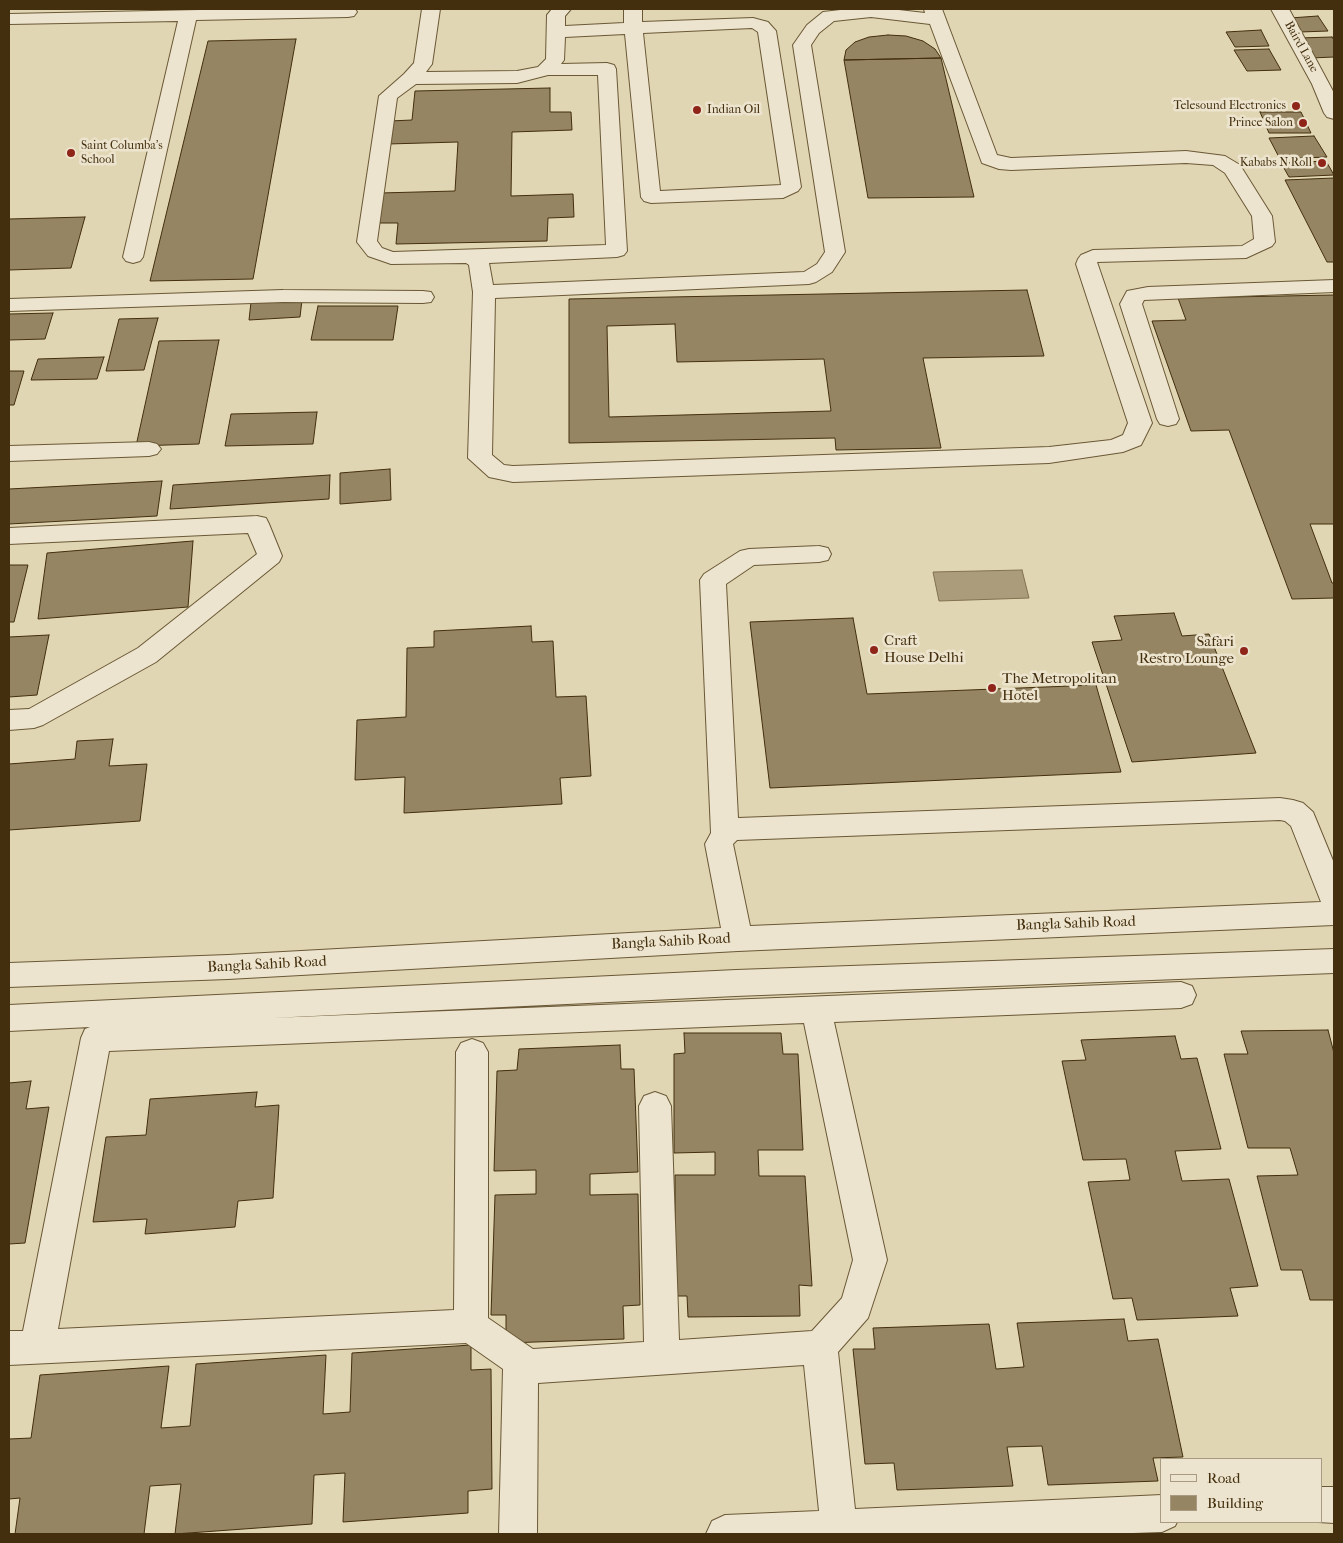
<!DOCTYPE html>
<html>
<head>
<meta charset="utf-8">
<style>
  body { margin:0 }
  #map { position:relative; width:1343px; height:1543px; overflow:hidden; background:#e1d6b3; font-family:"IM FELL French Canon",serif }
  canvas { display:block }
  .frame { position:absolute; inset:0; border:10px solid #432e0d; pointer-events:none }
  .legend { position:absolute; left:1160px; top:1458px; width:162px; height:65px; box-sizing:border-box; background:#ece4ce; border:1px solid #a89b81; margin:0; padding:6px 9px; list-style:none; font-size:15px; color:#432e0d }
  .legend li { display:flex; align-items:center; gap:10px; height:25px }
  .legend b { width:25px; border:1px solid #a89b81 }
</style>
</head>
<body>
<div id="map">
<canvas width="1343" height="1543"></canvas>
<div class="frame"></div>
<ul class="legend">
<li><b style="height:6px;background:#ece4ce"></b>Road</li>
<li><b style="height:14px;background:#958563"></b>Building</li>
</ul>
</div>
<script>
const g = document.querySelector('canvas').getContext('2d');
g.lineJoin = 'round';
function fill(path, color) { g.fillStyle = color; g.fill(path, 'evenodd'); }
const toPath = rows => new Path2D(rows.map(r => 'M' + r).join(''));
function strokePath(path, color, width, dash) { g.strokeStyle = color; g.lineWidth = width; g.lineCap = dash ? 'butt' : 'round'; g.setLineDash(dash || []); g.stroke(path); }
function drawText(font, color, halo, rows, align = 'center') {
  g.font = font + ' "IM FELL French Canon",serif'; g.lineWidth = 5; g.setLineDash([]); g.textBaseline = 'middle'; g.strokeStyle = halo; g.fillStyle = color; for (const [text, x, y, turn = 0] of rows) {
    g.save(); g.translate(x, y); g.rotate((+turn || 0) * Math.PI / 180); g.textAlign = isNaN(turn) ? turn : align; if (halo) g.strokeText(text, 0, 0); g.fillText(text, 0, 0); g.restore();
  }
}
const water = toPath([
  [1022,570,1029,598,939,601,933,572,1022,570]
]);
const building = toPath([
  [1318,16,1328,31,1300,32,1290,18,1318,16],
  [1261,30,1269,46,1235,47,1226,32,1261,30],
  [888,35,906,36,923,41,935,49,941,58,844,60,846,50,855,42,869,37,888,35],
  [1332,37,1334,40,1334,57,1311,58,1299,38,1332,37],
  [296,39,253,279,150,281,208,41,296,39],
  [1269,49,1281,70,1247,71,1234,50,1269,49],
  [941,58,974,197,868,198,844,60,941,58],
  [550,88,550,112,571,112,572,130,512,132,511,196,573,194,574,217,548,218,547,241,396,244,398,223,377,223,380,193,455,191,458,142,388,144,390,121,412,120,415,91,550,88],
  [1260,112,1301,112,1311,133,1269,133,1260,112],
  [1314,136,1327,157,1280,159,1269,138,1314,136],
  [1326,161,1334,175,1289,177,1281,163,1326,161],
  [1334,178,1334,262,1327,262,1285,180,1334,178],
  [85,217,71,268,9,270,9,219,85,217],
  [1027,290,1044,356,923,358,941,448,836,450,835,438,569,443,569,299,1027,290],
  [675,324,677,362,824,359,831,411,609,417,607,326,675,324],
  [1334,295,1334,524,1310,524,1332,583,1334,583,1334,598,1292,599,1229,430,1191,431,1152,321,1186,320,1178,298,1334,295],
  [302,300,300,317,249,320,251,302,302,300],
  [318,306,398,306,393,340,311,340,318,306],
  [53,313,45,339,9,340,9,314,53,313],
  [158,318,144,370,106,371,119,319,158,318],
  [219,340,199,444,136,446,159,341,219,340],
  [104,357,97,379,31,380,38,359,104,357],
  [9,371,24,371,14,405,9,405,9,371],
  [317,412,313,444,225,446,231,414,317,412],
  [390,469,391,500,340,504,340,473,390,469],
  [330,475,329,499,170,509,173,485,330,475],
  [162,481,157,516,9,524,9,489,162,481],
  [193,541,188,607,38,619,47,553,193,541],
  [9,565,28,565,14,622,9,622,9,565],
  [1174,613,1182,636,1209,634,1256,753,1132,762,1092,642,1122,640,1114,616,1174,613],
  [853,618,867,694,1096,685,1121,772,770,788,750,622,853,618],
  [531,626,532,642,553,641,556,697,586,696,591,776,560,778,562,804,404,813,405,777,355,780,357,720,406,717,407,648,434,647,434,631,531,626],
  [49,635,37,695,9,697,9,637,49,635],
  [113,739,109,766,147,764,140,821,9,830,9,764,75,759,77,741,113,739],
  [1328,1030,1334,1053,1334,1300,1310,1300,1302,1270,1281,1270,1257,1176,1298,1175,1290,1148,1248,1148,1224,1054,1248,1054,1241,1031,1328,1030],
  [684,1033,781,1033,783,1054,798,1054,803,1150,758,1150,759,1176,805,1176,812,1286,799,1285,800,1316,688,1317,687,1296,675,1296,675,1175,715,1175,715,1152,674,1153,674,1054,685,1053,684,1033],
  [1175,1036,1181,1059,1197,1058,1221,1149,1175,1151,1182,1181,1229,1179,1258,1286,1230,1288,1238,1316,1137,1320,1132,1298,1113,1299,1088,1182,1130,1180,1126,1159,1083,1160,1062,1061,1086,1060,1081,1040,1175,1036],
  [620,1045,621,1069,634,1069,638,1172,590,1174,590,1195,638,1194,640,1305,623,1306,624,1339,506,1343,506,1315,491,1315,495,1195,536,1194,536,1170,494,1171,497,1071,517,1070,519,1049,620,1045],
  [31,1081,26,1109,49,1107,25,1243,9,1244,9,1083,31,1081],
  [257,1092,255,1107,279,1105,273,1198,238,1201,235,1227,145,1234,147,1219,93,1222,106,1137,146,1135,150,1099,257,1092],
  [1124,1319,1128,1341,1158,1339,1183,1457,1153,1458,1158,1481,1048,1485,1042,1446,1007,1447,1013,1486,897,1490,894,1463,865,1464,853,1349,875,1349,873,1328,989,1324,996,1369,1024,1367,1017,1323,1124,1319],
  [471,1345,471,1370,491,1369,492,1489,468,1491,468,1513,343,1522,345,1473,314,1475,312,1524,175,1534,181,1484,150,1486,144,1534,15,1534,20,1498,9,1499,9,1439,31,1438,40,1375,169,1366,161,1428,190,1426,196,1364,326,1355,323,1414,350,1412,352,1353,471,1345]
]);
const minor = toPath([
  [247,9,355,9,357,12,354,16,348,17,196,20,143,257,140,261,133,263,126,261,123,257,178,21,9,24,9,14,247,9],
  [422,9,440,9,432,64,426,72,517,71,538,67,546,59,547,15,552,9,571,9,565,16,565,26,624,23,624,9,642,9,642,22,753,18,768,22,776,31,801,187,798,191,783,198,651,203,644,201,641,197,625,34,565,37,564,60,561,64,607,63,614,65,616,69,627,251,624,255,617,257,489,263,493,285,804,272,817,264,825,252,793,45,807,25,823,12,849,9,890,9,925,13,924,9,942,9,997,155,1011,158,1186,151,1225,156,1240,165,1272,216,1275,242,1272,246,1246,258,1097,262,1152,423,1141,445,1123,452,1049,463,513,482,489,477,468,458,473,292,469,265,466,263,391,264,368,256,357,242,379,96,404,74,414,63,422,9],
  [871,17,930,24,982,163,999,169,1011,170,1186,163,1213,165,1225,173,1252,216,1254,239,1242,246,1093,250,1081,255,1078,259,1076,264,1128,423,1123,435,1111,440,1049,447,513,466,504,465,492,455,495,298,809,284,816,282,832,272,845,252,811,45,819,33,834,21,871,17],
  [752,28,758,32,781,185,660,191,643,33,752,28],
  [548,75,598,75,606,245,393,252,382,248,377,241,397,98,416,84,517,83,548,75],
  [1271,9,1289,9,1334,93,1334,119,1327,117,1324,113,1312,84,1271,9],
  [1334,280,1334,292,1144,300,1142,304,1179,419,1176,424,1168,426,1160,424,1157,419,1120,304,1127,291,1148,287,1334,280],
  [283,290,423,291,431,292,434,297,431,302,423,303,283,302,9,311,9,299,283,290],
  [149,442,157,444,161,449,157,454,149,456,9,461,9,446,149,442],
  [257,516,266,518,269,524,282,556,279,562,156,662,43,725,34,728,9,730,9,710,29,709,138,648,257,554,248,533,9,544,9,528,257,516],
  [819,546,828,548,831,554,828,560,819,562,754,565,726,584,738,818,1280,798,1293,800,1303,803,1313,812,1334,863,1334,925,738,951,228,979,9,987,9,963,228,955,721,928,705,844,711,833,700,580,704,574,740,551,749,549,819,546],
  [1280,820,1285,821,1291,826,1321,902,750,926,733,844,737,840,1280,820],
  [1334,949,1334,973,736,996,271,1018,1181,982,1192,986,1196,995,1192,1004,1181,1008,834,1022,887,1260,868,1318,838,1352,855,1509,1162,1495,1162,1522,1177,1522,1175,1526,1162,1532,1105,1534,706,1534,712,1521,725,1515,819,1511,804,1365,538,1383,537,1534,499,1534,503,1369,466,1343,9,1365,9,1331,23,1331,81,1038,85,1029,90,1027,9,1031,9,1005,736,970,1334,949],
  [804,1023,853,1260,842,1298,812,1331,679,1340,671,1106,666,1096,655,1092,644,1096,639,1106,644,1342,533,1349,488,1318,488,1052,483,1043,472,1039,461,1043,456,1052,454,1310,58,1329,109,1051,804,1023],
  [1322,1487,1334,1487,1334,1523,1318,1522,1322,1522,1322,1487]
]);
const markers = [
  [1296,106,5,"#8f2418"],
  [697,110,5,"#8f2418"],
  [1303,123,5,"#8f2418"],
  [71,153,5,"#8f2418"],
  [1322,163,5,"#8f2418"],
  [874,650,5,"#8f2418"],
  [1244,651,5,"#8f2418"],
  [992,688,5,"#8f2418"]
];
const farStreetnames = [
  ["Baird Lane",1301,47,61]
];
const farPoinames = [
  ["Telesound Electronics",1286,106],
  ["Indian Oil",707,110,"left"],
  ["Prince Salon",1293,123],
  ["Saint Columba's",81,146,"left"],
  ["School",81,160,"left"],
  ["Kababs N Roll",1312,163]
];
const poiNames = [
  ["Craft",884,641],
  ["House Delhi",884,658],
  ["Safari",1234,642,"right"],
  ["Restro Lounge",1234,659,"right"],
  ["The Metropolitan",1002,679],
  ["Hotel",1002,696]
];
const streetNames = [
  ["Bangla Sahib Road",1076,924,-2],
  ["Bangla Sahib Road",671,942,-3],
  ["Bangla Sahib Road",267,965,-3]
];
fill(water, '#ab9d7b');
strokePath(water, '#81714f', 1);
fill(building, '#958563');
strokePath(building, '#432e0d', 1);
strokePath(minor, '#6a5836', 2);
fill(minor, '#ece4ce');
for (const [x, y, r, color] of markers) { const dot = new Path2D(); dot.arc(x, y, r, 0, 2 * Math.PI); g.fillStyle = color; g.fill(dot); strokePath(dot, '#ece4ce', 2); }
drawText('12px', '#432e0d', '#ece4ce', farStreetnames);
drawText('12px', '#432e0d', '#ece4ce', farPoinames, 'right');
drawText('15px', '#432e0d', '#ece4ce', poiNames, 'left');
drawText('15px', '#432e0d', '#ece4ce', streetNames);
</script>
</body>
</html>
